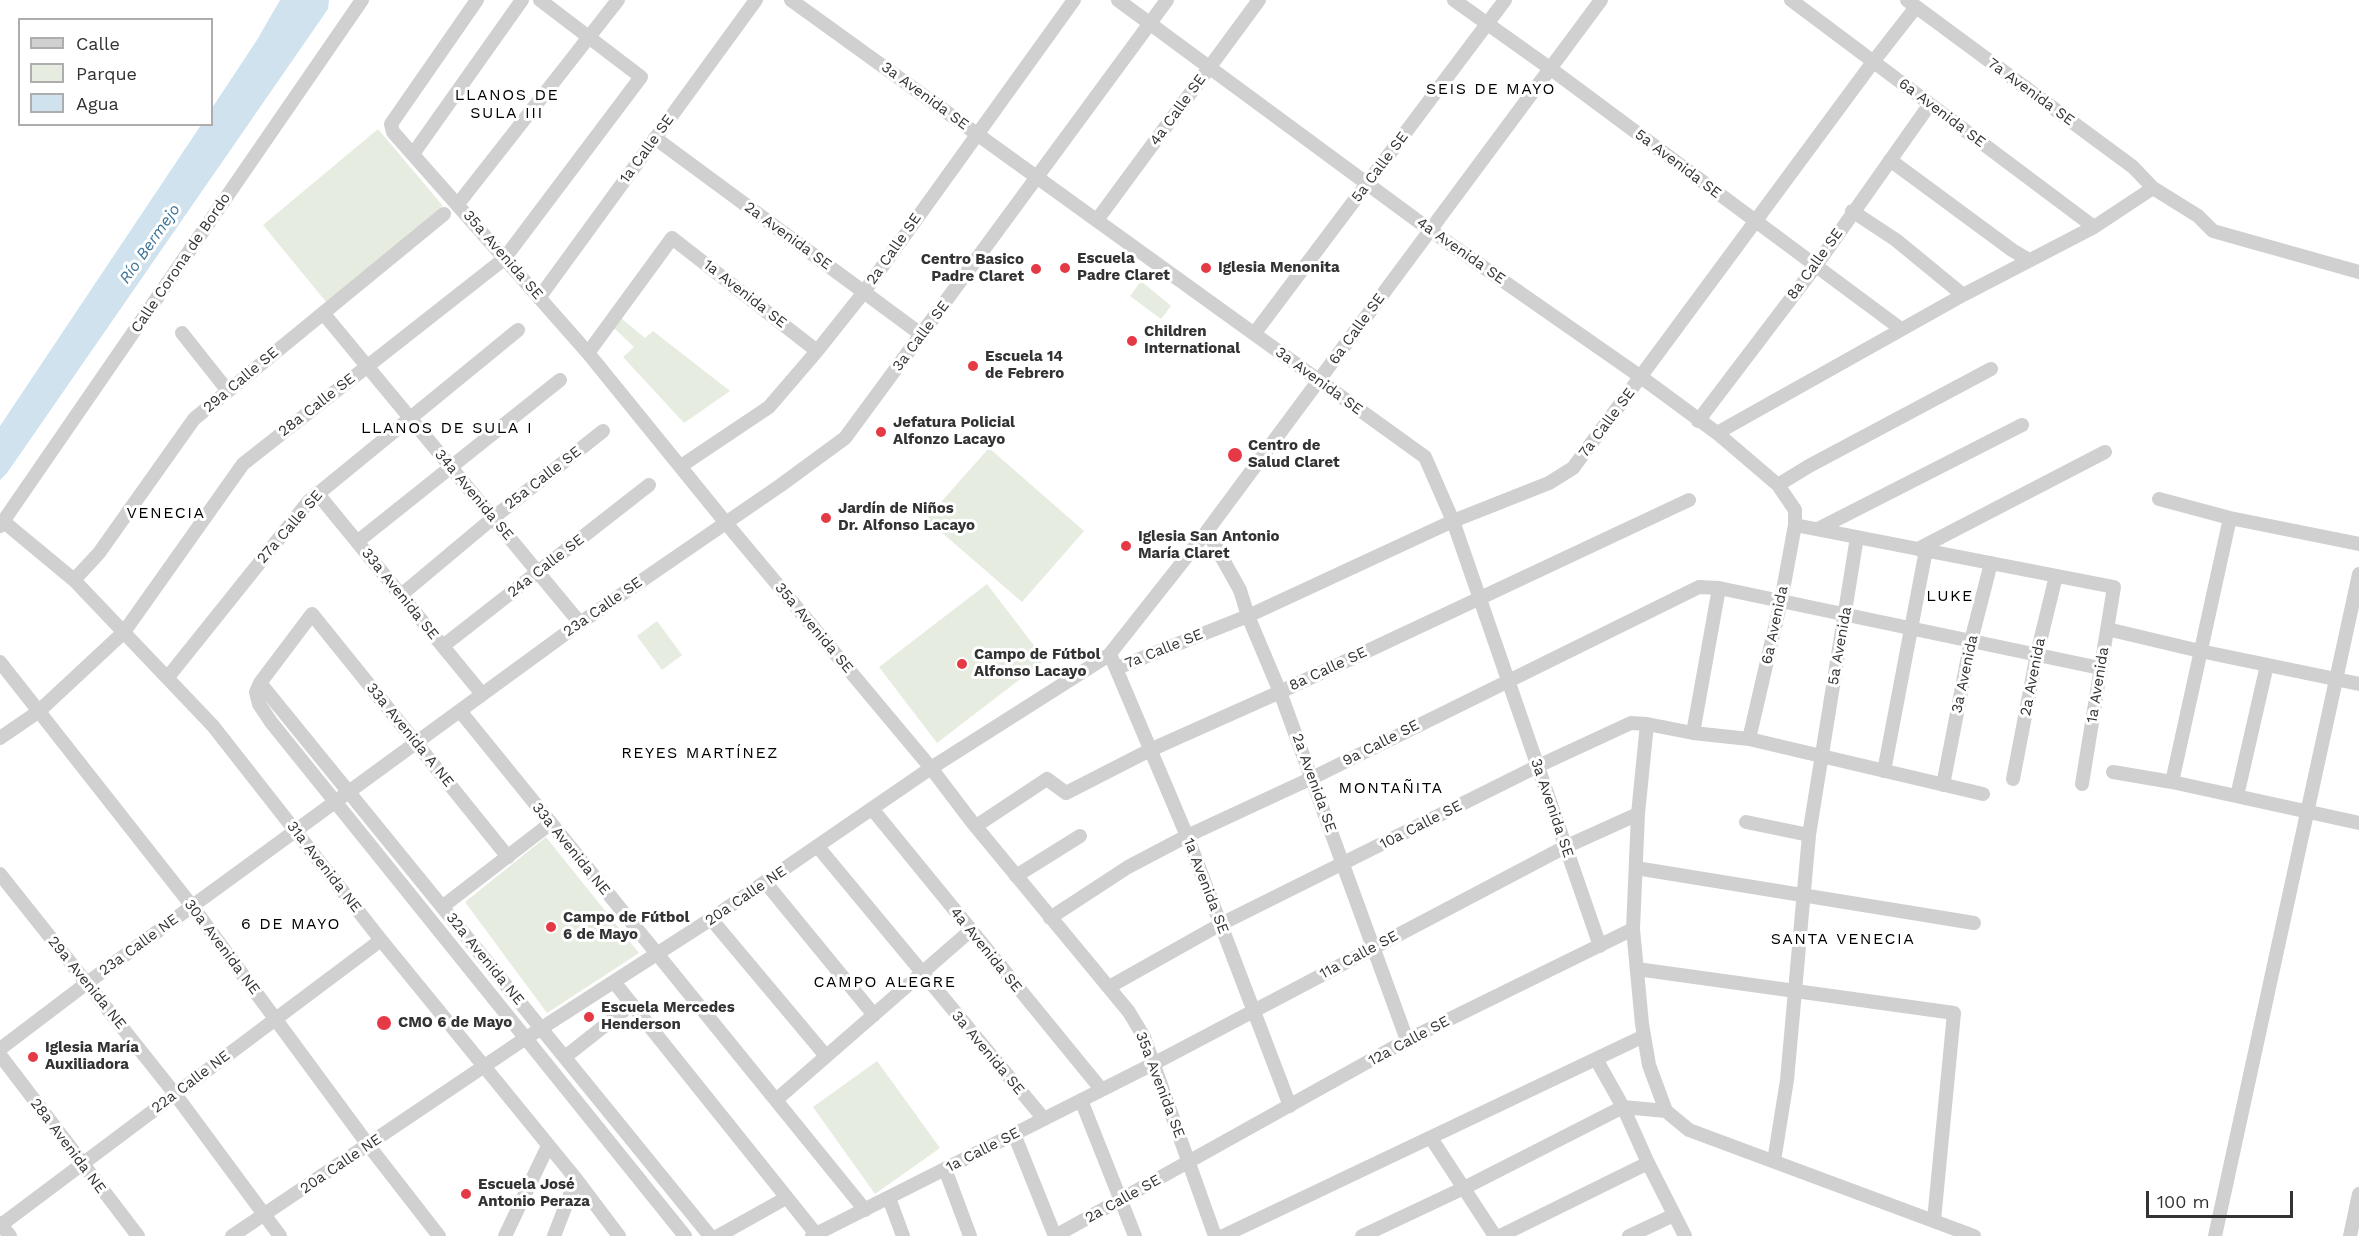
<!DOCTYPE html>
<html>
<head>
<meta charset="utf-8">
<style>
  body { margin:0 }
  #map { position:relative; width:2359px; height:1236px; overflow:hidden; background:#fff; font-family:"Work Sans",sans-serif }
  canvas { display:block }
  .legend { position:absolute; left:18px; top:18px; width:195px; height:108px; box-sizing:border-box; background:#fff; border:2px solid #adadad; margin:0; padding:8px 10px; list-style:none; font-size:18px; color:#333 }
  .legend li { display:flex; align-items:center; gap:12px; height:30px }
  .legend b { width:30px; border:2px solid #adadad }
  .scale { position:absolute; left:2146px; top:1191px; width:147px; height:27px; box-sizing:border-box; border:3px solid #333; border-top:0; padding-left:8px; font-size:18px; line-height:21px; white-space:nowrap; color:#333; -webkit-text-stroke:4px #fff; paint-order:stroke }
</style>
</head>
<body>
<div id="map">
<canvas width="2359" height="1236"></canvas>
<ul class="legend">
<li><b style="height:8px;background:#d0d0d0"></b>Calle</li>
<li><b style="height:16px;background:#e6ecdf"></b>Parque</li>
<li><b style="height:16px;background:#cfe2ee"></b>Agua</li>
</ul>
<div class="scale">100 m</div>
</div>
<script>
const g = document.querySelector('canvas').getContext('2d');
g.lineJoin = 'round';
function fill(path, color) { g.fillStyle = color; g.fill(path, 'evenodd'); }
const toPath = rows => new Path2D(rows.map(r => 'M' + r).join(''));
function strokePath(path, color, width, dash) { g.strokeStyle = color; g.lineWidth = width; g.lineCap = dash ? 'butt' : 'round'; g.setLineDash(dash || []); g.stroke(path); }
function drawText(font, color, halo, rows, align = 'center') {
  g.font = font + ' "Work Sans",sans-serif'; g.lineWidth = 6; g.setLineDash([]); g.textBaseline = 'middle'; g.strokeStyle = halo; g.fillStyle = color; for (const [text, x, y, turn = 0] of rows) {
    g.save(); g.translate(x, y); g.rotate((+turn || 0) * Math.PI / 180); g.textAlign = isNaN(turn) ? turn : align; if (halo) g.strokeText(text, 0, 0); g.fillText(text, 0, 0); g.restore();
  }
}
const green = toPath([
  [378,129,443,206,327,303,263,225],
  [1141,281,1171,306,1161,319,1130,296],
  [621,318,645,338,653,331,730,391,684,423,623,357,634,347,613,327],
  [989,448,1084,531,1022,602,926,519],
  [987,584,1045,660,937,743,879,667],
  [657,621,682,655,662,670,637,636],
  [546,837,639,953,547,1013,465,902],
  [877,1061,940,1148,875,1194,813,1107]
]);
const water = toPath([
  [280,0,329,0,328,9,7,473,0,480,0,426,201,125,212,124,212,108,257,40]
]);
const minor = toPath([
  [477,0,391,124,393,132,588,353,726,523,931,768,972,822,1129,1012,1144,1037,1215,1236],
  [791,0,1425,457,1453,521,1600,946],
  [1118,0,1430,230,1641,377,1717,433,1778,485,1795,510,1795,525,1781,601,1749,739],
  [1454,0,1551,69,1901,329],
  [1791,0,2094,227],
  [1907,0,2133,167,2153,188,2198,216,2213,231,2359,272],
  [655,138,922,335],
  [413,154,522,0],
  [1890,160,2012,250,2029,260],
  [458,204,618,0],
  [1852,211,1896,240,1963,295],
  [1097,220,1259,0],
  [539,298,756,0],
  [323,313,580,623],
  [182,333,228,391],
  [1254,334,1505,0],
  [588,353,672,238,817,351],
  [1698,421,1815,267,1930,104],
  [1717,433,1963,295,2094,227,2153,188],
  [681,466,769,407,817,351,864,292,1074,0],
  [1778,485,1809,466,1991,369],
  [317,493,482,694],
  [2159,499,2230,518,2359,544],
  [4,522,74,580,213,726,381,940,576,1179,619,1236],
  [1795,525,2114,587,2082,784],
  [0,526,362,0],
  [1818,529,2022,425],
  [1207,531,1240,590,1248,616,1280,692,1407,1040],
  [357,542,560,380],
  [1918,549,2105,452],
  [74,580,99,553,194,419,444,214],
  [401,595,493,518,603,431],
  [2107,629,2200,651,2359,684],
  [443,646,649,485],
  [1112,659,1187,836,1290,1106],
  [0,662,192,906,369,1146,439,1236],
  [1117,668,1248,616,1453,521,1549,483,1573,468,1873,62,1916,7],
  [168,677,309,501,518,330],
  [260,683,710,1236],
  [460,711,865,1210],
  [1647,724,1638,814,1633,929,1642,1024,1649,1065,1666,1111,1689,1130,1974,1236],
  [1693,733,1719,588],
  [0,738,38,712,124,632,243,464,504,259,641,77,540,0],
  [1884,771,1926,550],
  [2113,772,2172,782,2359,823],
  [2013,779,2037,654,2056,576],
  [2172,782,2230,518],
  [1943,785,1971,641,1991,563],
  [2237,796,2267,665],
  [873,810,1101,1089],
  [1746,822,1809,835],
  [976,826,1047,779,1066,793,1150,750,1280,692,1689,500],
  [818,847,1044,1119],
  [508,857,312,614,260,683,256,692,259,704,271,722,685,1236],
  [1636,868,1974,923],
  [0,874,175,1094,280,1236],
  [1016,876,1080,836],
  [765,882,874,1015],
  [442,907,551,823],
  [1050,918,1128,867,1187,836,1312,778,1699,587,1719,588,2100,668],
  [711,919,826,1056],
  [1637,969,1954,1013,1934,1220],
  [614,982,816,1234],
  [1109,987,1221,924,1538,766,1631,723,1647,724,1693,733,1749,739,1983,794],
  [0,1049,87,983,580,623,781,485,845,438,1167,0],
  [0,1055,138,1236],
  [565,1057,632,1004],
  [1596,1059,1623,1107,1648,1163,1685,1236],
  [776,1100,970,931],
  [1081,1100,1135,1236],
  [1014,1134,1055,1236],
  [1431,1138,1495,1236],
  [1774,1161,1787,1080,1809,835,1857,537],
  [945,1169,970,1236],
  [889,1198,903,1236],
  [0,1223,10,1236],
  [1,1225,381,940],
  [232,1236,520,1042,711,919,931,768,1109,655,1207,531,1601,0],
  [505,1236,548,1146],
  [554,1236,576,1179],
  [718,1236,786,1198],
  [812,1236,1153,1064,1565,847,1638,814],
  [1055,1236,1407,1040,1633,929],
  [1223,1236,1644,1036],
  [1362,1236,1464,1188,1623,1107,1666,1111],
  [1500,1236,1648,1163],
  [1629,1236,1674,1215],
  [2215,1236,2359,574],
  [2350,1236,2359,1194]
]);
const markers = [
  [1065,268,6,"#e63946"],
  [1206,268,6,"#e63946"],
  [1036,269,6,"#e63946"],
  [1132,341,6,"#e63946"],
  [973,366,6,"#e63946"],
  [881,432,6,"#e63946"],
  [1235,455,8,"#e63946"],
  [826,518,6,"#e63946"],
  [1126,546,6,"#e63946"],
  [962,664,6,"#e63946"],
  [551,927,6,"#e63946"],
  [589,1017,6,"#e63946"],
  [384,1023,8,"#e63946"],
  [33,1057,6,"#e63946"],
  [466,1194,6,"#e63946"]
];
const streetNames = [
  ["7a Avenida SE",2031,92,36],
  ["3a Avenida SE",925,96,36],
  ["4a Calle SE",1178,110,-54],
  ["6a Avenida SE",1942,113,37],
  ["1a Calle SE",647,149,-54],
  ["5a Avenida SE",1678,164,37],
  ["5a Calle SE",1380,167,-53],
  ["2a Avenida SE",788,236,36],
  ["2a Calle SE",894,249,-55],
  ["4a Avenida SE",1461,251,35],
  ["35a Avenida SE",503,255,49],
  ["Calle Corona de Bordo",181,263,-56],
  ["8a Calle SE",1815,264,-54],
  ["1a Avenida SE",745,294,38],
  ["6a Calle SE",1357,329,-54],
  ["3a Calle SE",921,336,-53],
  ["29a Calle SE",241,380,-40],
  ["3a Avenida SE",1319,381,36],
  ["28a Calle SE",317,405,-38],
  ["7a Calle SE",1607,423,-53],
  ["25a Calle SE",543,478,-38],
  ["34a Avenida SE",474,495,50],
  ["27a Calle SE",290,527,-49],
  ["24a Calle SE",546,566,-38],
  ["33a Avenida SE",400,594,51],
  ["23a Calle SE",603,607,-35],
  ["6a Avenida",1775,625,-78],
  ["35a Avenida SE",814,628,50],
  ["5a Avenida",1840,646,-80],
  ["7a Calle SE",1164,649,-22],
  ["8a Calle SE",1328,669,-25],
  ["3a Avenida",1965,674,-78],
  ["2a Avenida",2033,677,-79],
  ["1a Avenida",2098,685,-81],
  ["33a Avenida A NE",410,735,51],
  ["9a Calle SE",1381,743,-27],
  ["2a Avenida SE",1314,783,70],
  ["3a Avenida SE",1552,808,71],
  ["10a Calle SE",1421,825,-27],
  ["33a Avenida NE",571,849,51],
  ["31a Avenida NE",324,867,52],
  ["1a Avenida SE",1206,886,69],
  ["20a Calle NE",746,896,-34],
  ["23a Calle NE",139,945,-36],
  ["30a Avenida NE",222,947,53],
  ["4a Avenida SE",986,950,51],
  ["11a Calle SE",1359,955,-28],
  ["32a Avenida NE",485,959,51],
  ["29a Avenida NE",87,983,51],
  ["12a Calle SE",1409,1041,-28],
  ["3a Avenida SE",988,1053,50],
  ["22a Calle NE",191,1082,-37],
  ["35a Avenida SE",1160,1085,69],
  ["28a Avenida NE",68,1146,53],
  ["1a Calle SE",983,1150,-27],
  ["20a Calle NE",341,1164,-34],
  ["2a Calle SE",1123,1199,-29]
];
const poiNames = [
  ["Escuela",1077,259],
  ["Padre Claret",1077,276],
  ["Centro Basico",1024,260,"right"],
  ["Padre Claret",1024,277,"right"],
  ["Iglesia Menonita",1218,268],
  ["Children",1144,332],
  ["International",1144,349],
  ["Escuela 14",985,357],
  ["de Febrero",985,374],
  ["Jefatura Policial",893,423],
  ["Alfonzo Lacayo",893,440],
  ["Centro de",1248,446],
  ["Salud Claret",1248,463],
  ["Jardín de Niños",838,509],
  ["Dr. Alfonso Lacayo",838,526],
  ["Iglesia San Antonio",1138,537],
  ["María Claret",1138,554],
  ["Campo de Fútbol",974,655],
  ["Alfonso Lacayo",974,672],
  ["Campo de Fútbol",563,918],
  ["6 de Mayo",563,935],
  ["Escuela Mercedes",601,1008],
  ["Henderson",601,1025],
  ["CMO 6 de Mayo",398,1023],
  ["Iglesia María",45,1048],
  ["Auxiliadora",45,1065],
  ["Escuela José",478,1185],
  ["Antonio Peraza",478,1202]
];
const neighbourhoodNames = [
  ["SEIS DE MAYO",1491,89],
  ["LLANOS DE",507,95],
  ["SULA III",507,113],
  ["LLANOS DE SULA I",447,428],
  ["VENECIA",166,513],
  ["LUKE",1950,596],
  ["REYES MARTÍNEZ",700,753],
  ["MONTAÑITA",1391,788],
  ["6 DE MAYO",291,924],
  ["SANTA VENECIA",1843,939],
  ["CAMPO ALEGRE",885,982]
];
const waterNames = [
  ["Río Bermejo",150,244,-55]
];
fill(green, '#e6ecdf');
fill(water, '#cfe2ee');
strokePath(minor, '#d0d0d0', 14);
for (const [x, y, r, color] of markers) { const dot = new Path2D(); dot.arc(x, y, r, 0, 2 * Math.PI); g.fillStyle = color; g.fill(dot); strokePath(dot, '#fff', 2); }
drawText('15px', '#333', '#fff', streetNames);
drawText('bold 15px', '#333', '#fff', poiNames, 'left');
g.letterSpacing = '1.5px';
drawText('16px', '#000', '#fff', neighbourhoodNames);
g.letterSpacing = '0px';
drawText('italic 16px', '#3f7597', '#fff', waterNames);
</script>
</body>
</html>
